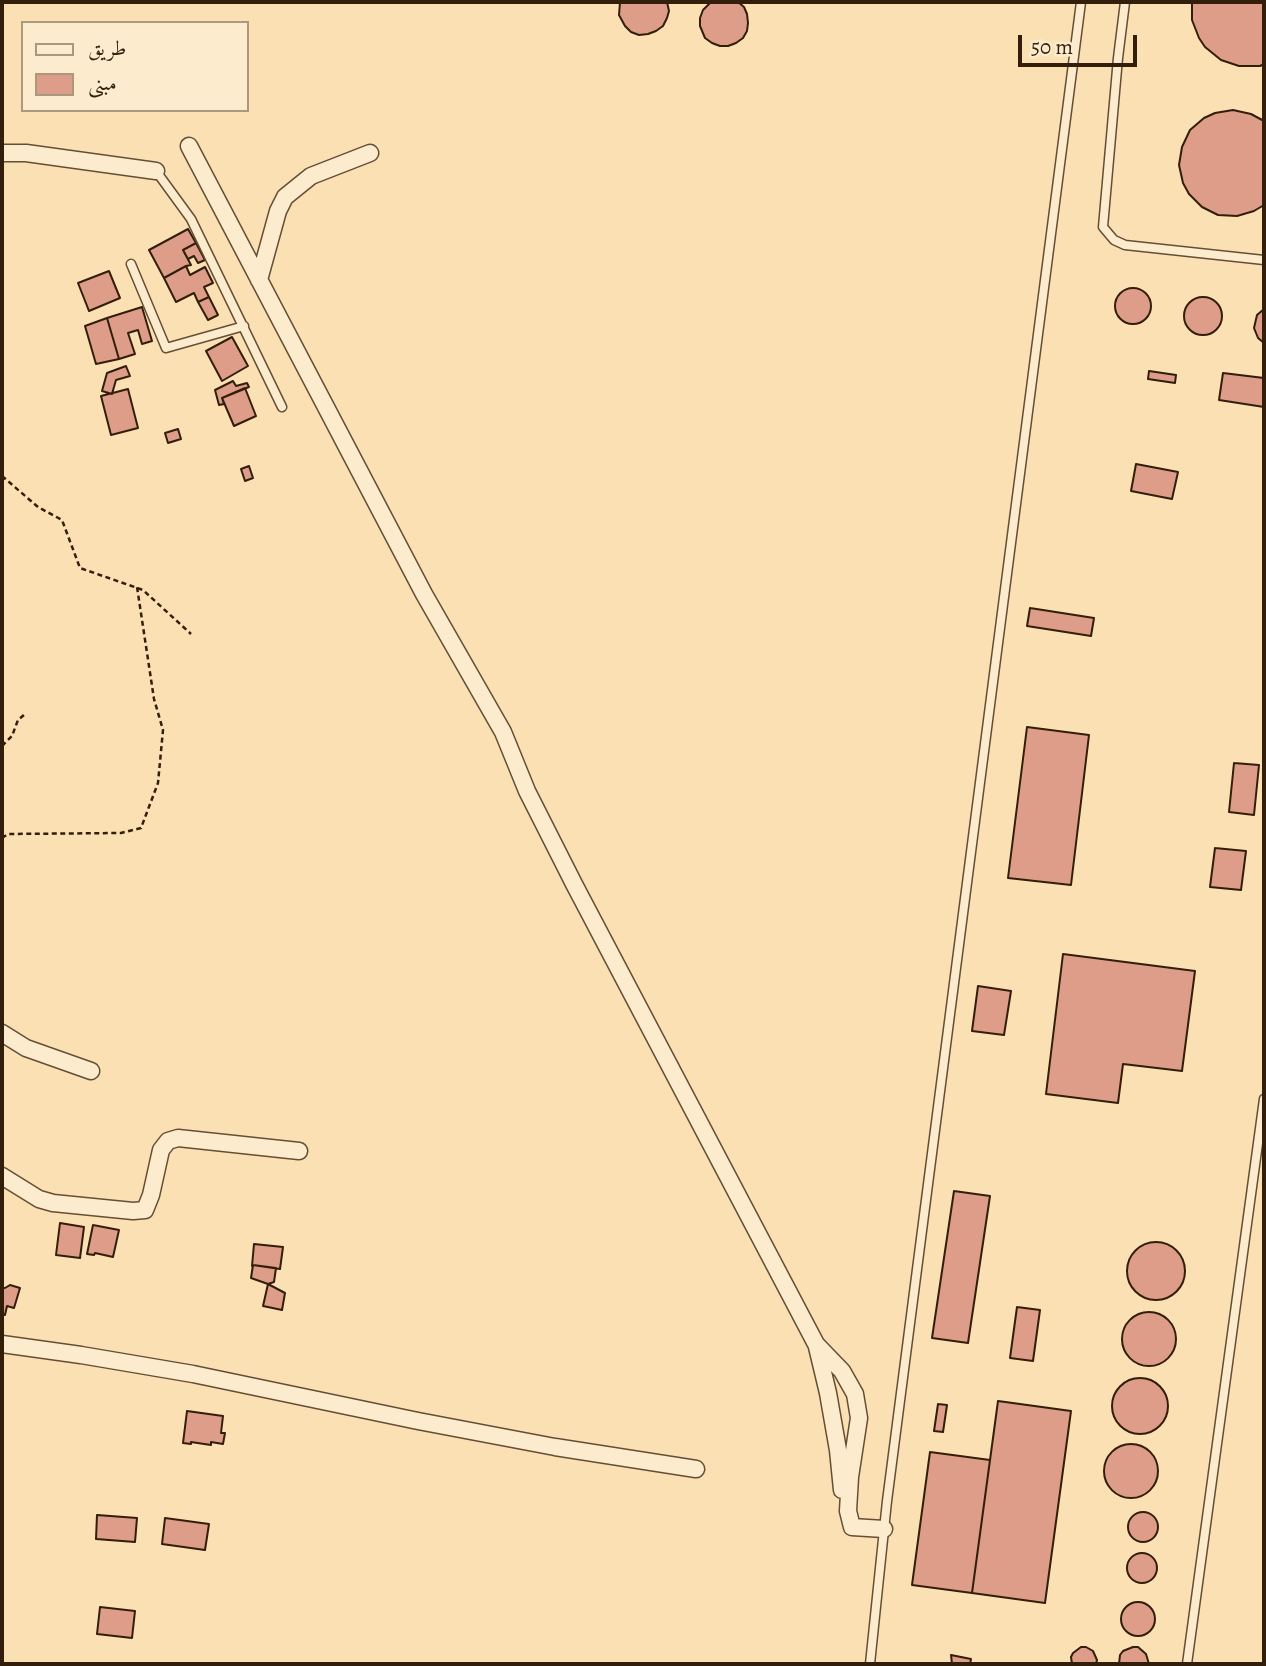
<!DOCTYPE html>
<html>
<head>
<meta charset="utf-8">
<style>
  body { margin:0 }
  #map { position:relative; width:1266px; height:1666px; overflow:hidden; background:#fae0b2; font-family:Alegreya,Amiri,serif }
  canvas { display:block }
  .frame { position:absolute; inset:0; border:4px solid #321e0b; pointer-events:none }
  .legend { position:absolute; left:21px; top:21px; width:228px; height:91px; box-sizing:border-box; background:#fcebcd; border:2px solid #ab997f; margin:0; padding:9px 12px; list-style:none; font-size:21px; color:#321e0b }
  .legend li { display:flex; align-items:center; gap:14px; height:35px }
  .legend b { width:35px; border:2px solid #ab997f }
  .scale { position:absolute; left:1018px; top:35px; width:119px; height:32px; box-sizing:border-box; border:4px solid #321e0b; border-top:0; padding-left:9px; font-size:21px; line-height:24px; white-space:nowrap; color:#321e0b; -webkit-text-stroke:5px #fcebcd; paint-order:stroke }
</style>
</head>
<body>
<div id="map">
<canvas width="1266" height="1666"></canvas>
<div class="frame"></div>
<ul class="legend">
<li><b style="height:9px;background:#fcebcd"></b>طريق</li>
<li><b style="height:19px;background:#dd9d89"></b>مبنى</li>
</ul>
<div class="scale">50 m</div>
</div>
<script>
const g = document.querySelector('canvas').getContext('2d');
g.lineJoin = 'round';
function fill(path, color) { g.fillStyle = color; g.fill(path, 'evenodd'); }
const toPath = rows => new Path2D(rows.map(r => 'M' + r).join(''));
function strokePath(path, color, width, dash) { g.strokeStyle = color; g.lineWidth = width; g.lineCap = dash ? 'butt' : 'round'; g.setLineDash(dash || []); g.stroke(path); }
const building = toPath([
  [620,2,667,2,669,11,667,18,663,26,656,31,648,34,639,35,631,32,625,26,619,15,620,2],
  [711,2,738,2,744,7,747,14,748,23,747,31,743,38,736,43,728,46,720,46,712,43,705,38,700,26,700,18,703,10,711,2],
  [1192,2,1264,2,1264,64,1260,66,1239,66,1221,60,1205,47,1199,38,1192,20,1192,2],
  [1233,110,1251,114,1264,121,1264,205,1254,211,1237,216,1218,215,1202,207,1189,194,1183,183,1179,165,1182,147,1190,130,1204,118,1215,113,1233,110],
  [188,229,196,243,183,250,191,265,186,266,164,278,149,250,188,229],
  [196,243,205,260,198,263,194,256,188,259,183,250,196,243],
  [186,266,190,275,205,267,213,283,204,287,209,297,198,302,194,293,176,302,164,278,186,266],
  [109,271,120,298,89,311,78,283,109,271],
  '1115 306a18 18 0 1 1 36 0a18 18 0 1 1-36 0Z',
  '1184 316a19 19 0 1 1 38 0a19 19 0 1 1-38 0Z',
  [209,297,218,315,208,320,198,302,209,297],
  [142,307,152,341,142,344,138,330,128,333,135,354,119,359,107,318,142,307],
  [1264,309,1264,343,1258,338,1254,328,1257,315,1264,309],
  [107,318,119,359,96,364,85,326,107,318],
  [232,337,248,366,222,381,206,351,232,337],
  [126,366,130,376,116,380,112,394,102,391,107,373,126,366],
  [1149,371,1176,375,1175,383,1148,379,1149,371],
  [1223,373,1264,378,1264,407,1219,400,1223,373],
  [233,381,236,386,247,383,249,387,222,398,224,404,219,405,215,390,233,381],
  [245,388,256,416,234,426,222,398,245,388],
  [128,389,138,428,111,435,101,396,128,389],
  [178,429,181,439,168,443,165,433,178,429],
  [1136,464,1178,472,1172,499,1131,491,1136,464],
  [249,466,253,478,245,481,241,469,249,466],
  [1030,608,1094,618,1091,636,1027,626,1030,608],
  [1027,727,1089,735,1071,885,1008,878,1027,727],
  [1234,763,1259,765,1254,815,1229,812,1234,763],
  [1215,848,1246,851,1241,890,1210,887,1215,848],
  [1063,954,1195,971,1182,1071,1123,1064,1118,1103,1046,1094,1063,954],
  [978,986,1011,991,1004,1035,972,1031,978,986],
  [954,1191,990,1196,968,1343,932,1338,954,1191],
  [60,1223,84,1227,80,1258,56,1255,60,1223],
  [93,1225,119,1230,113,1257,95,1253,94,1255,87,1254,93,1225],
  '1127 1271a29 29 0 1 1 58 0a29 29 0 1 1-58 0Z',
  [254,1244,283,1247,280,1269,253,1265,252,1266,254,1244],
  [253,1265,276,1268,274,1282,268,1284,251,1278,253,1265],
  [268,1284,285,1293,282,1310,263,1306,268,1284],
  [10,1285,20,1288,14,1308,7,1306,5,1315,2,1314,2,1288,5,1288,10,1285],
  [1017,1307,1040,1310,1033,1361,1010,1358,1017,1307],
  '1122 1339a27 27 0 1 1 54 0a27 27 0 1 1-54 0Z',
  '1112 1406a28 28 0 1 1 56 0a28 28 0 1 1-56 0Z',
  [998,1401,1071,1411,1045,1603,972,1593,998,1401],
  [938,1404,947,1405,943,1432,934,1431,938,1404],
  [187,1411,223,1416,221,1433,225,1433,223,1444,211,1442,211,1445,191,1442,191,1444,183,1443,187,1411],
  '1104 1471a27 27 0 1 1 54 0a27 27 0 1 1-54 0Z',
  [930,1452,990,1460,972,1593,912,1585,930,1452],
  '1128 1527a15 15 0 1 1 30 0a15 15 0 1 1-30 0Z',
  [97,1515,137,1518,135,1542,96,1539,97,1515],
  [165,1518,209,1524,205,1550,162,1544,165,1518],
  '1127 1568a15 15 0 1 1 30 0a15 15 0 1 1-30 0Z',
  '1121 1619a17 17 0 1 1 34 0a17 17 0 1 1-34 0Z',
  [100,1607,135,1611,132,1638,97,1634,100,1607],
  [1081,1647,1086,1647,1093,1651,1097,1660,1096,1664,1072,1664,1071,1657,1073,1653,1081,1647],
  [1133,1647,1138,1647,1146,1654,1149,1664,1119,1664,1120,1655,1123,1651,1133,1647],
  [951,1655,971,1659,970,1664,952,1664,951,1655]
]);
const path = toPath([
  [2,476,38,507,62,520,80,568,143,590,191,634],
  [2,746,12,736,18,720,25,714],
  [2,838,8,834,121,833,141,828,158,783,163,730,154,699,137,587]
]);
const service = toPath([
  [1125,2,1118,58,1103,227,1114,240,1125,245,1264,260],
  [156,171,191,219,282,407],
  [131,264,166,348,244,326],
  [870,1664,887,1501,1081,2],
  [1187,1664,1264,1099]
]);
const minor = toPath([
  [189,146,424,594,503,732,527,791,574,884,816,1344,842,1371,855,1394,859,1418,850,1477,848,1511,852,1527,884,1529],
  [2,153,26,153,156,171],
  [259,280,278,211,285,197,311,176,370,153],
  [2,1033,26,1048,91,1071],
  [2,1176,39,1199,53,1203,133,1211,145,1210,151,1195,161,1150,168,1141,178,1138,299,1151],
  [2,1344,81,1355,193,1374,418,1421,555,1447,696,1469],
  [817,1347,828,1393,838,1450,842,1490]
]);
fill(building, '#dd9d89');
strokePath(building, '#321e0b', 2);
strokePath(service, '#644e35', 11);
strokePath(minor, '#644e35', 19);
strokePath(path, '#321e0b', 2.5, [5, 3.5]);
strokePath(service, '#fcebcd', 8);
strokePath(minor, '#fcebcd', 16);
</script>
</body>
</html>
